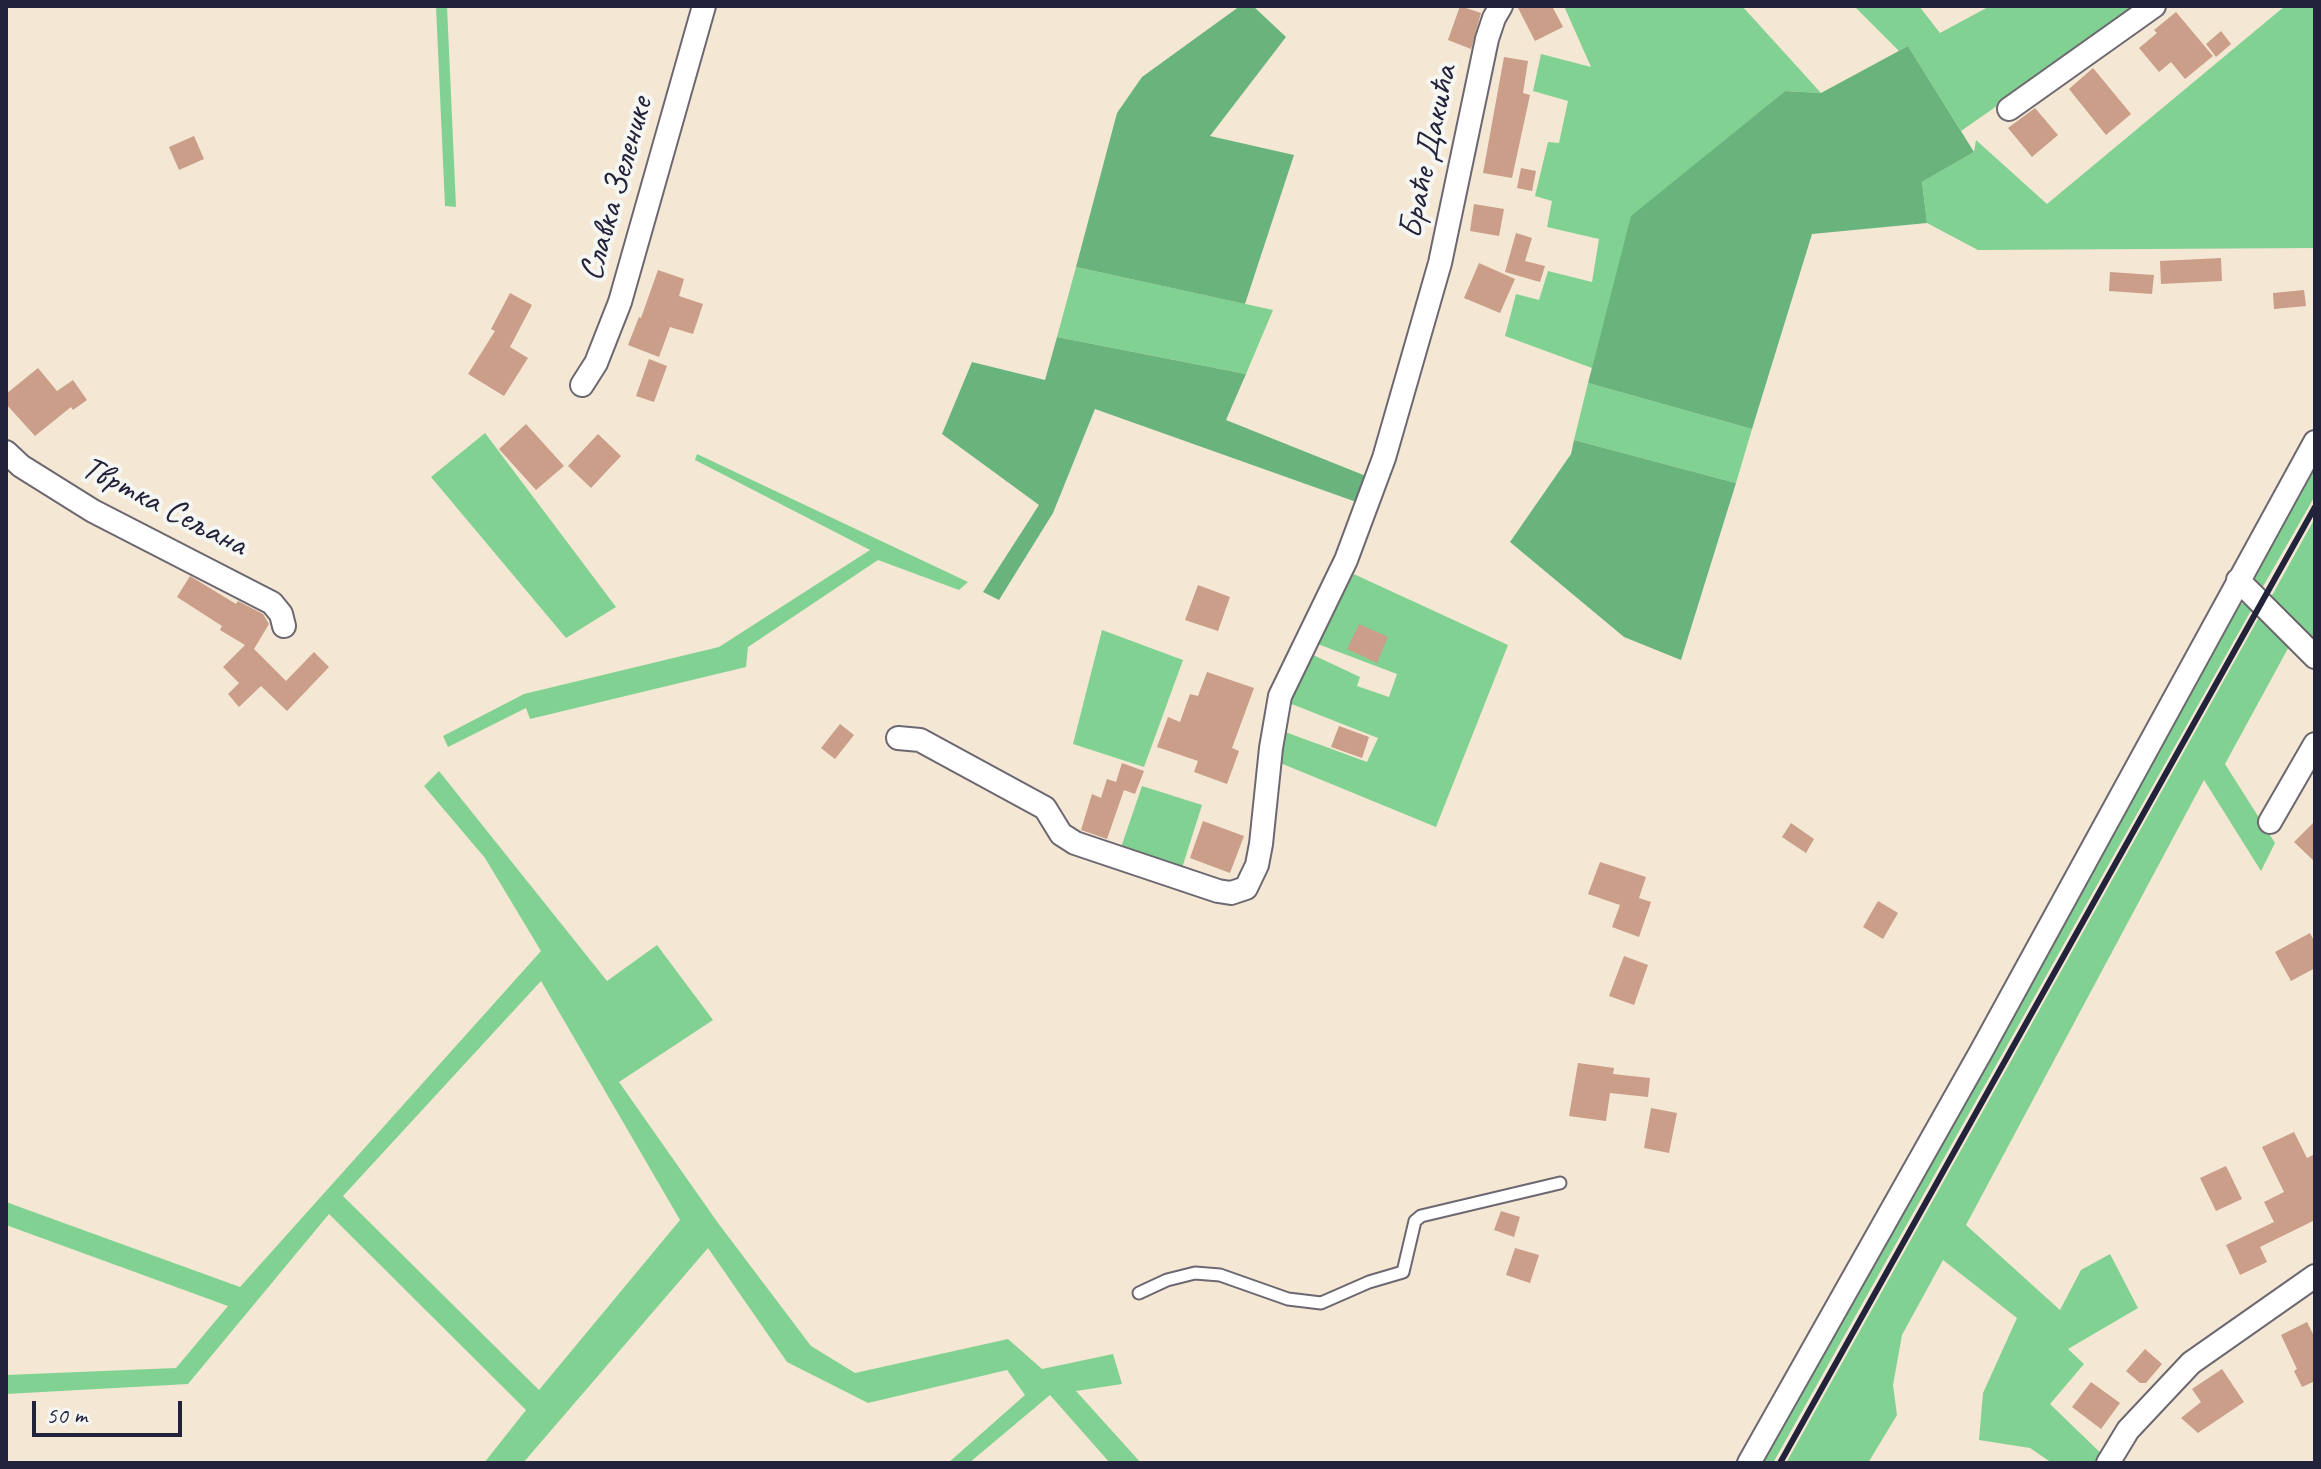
<!DOCTYPE html>
<html>
<head>
<meta charset="utf-8">
<style>
  body { margin:0 }
  #map { position:relative; width:2321px; height:1469px; overflow:hidden; background:#f4e7d4; font-family:Caveat,sans-serif }
  canvas { display:block }
  .frame { position:absolute; inset:0; border:8px solid #22223b; pointer-events:none }
  .scale { position:absolute; left:32px; top:1401px; width:150px; height:36px; box-sizing:border-box; border:4px solid #22223b; border-top:0; padding-left:10px; font-size:24px; line-height:28px; white-space:nowrap; color:#22223b; -webkit-text-stroke:6px #f6f6f2; paint-order:stroke }
</style>
</head>
<body>
<div id="map">
<canvas width="2321" height="1469"></canvas>
<div class="frame"></div>
<div class="scale">50 m</div>
</div>
<script>
const g = document.querySelector('canvas').getContext('2d');
g.lineJoin = 'round';
function fill(path, color) { g.fillStyle = color; g.fill(path, 'evenodd'); }
const toPath = rows => new Path2D(rows.map(r => 'M' + r).join(''));
function strokePath(path, color, width, dash) { g.strokeStyle = color; g.lineWidth = width; g.lineCap = dash ? 'butt' : 'round'; g.setLineDash(dash || []); g.stroke(path); }
function drawText(font, color, halo, rows, align = 'center') {
  g.font = font + ' Caveat,sans-serif'; g.lineWidth = 8; g.setLineDash([]); g.textBaseline = 'middle'; g.strokeStyle = halo; g.fillStyle = color; for (const [text, x, y, turn = 0] of rows) {
    g.save(); g.translate(x, y); g.rotate((+turn || 0) * Math.PI / 180); g.textAlign = isNaN(turn) ? turn : align; if (halo) g.strokeText(text, 0, 0); g.fillText(text, 0, 0); g.restore();
  }
}
const green = toPath([
  [436,6,447,6,456,207,445,206],
  [1564,6,1742,6,1821,93,1785,91,1632,216,1592,368,1505,336,1516,294,1539,300,1548,271,1592,282,1599,239,1547,227,1552,201,1535,196,1548,142,1559,143,1568,101,1533,91,1541,54,1591,67],
  [1854,6,1919,6,1940,33,1990,6,2140,6,1961,131,1908,46,1899,51],
  [2285,6,2315,6,2315,248,1978,250,1927,223,1922,182,1974,152,1976,140,2047,204],
  [1076,267,1273,310,1246,374,1057,337],
  [1588,383,1752,429,1736,483,1574,440],
  [485,433,616,607,566,638,431,477],
  [697,454,968,582,959,590,878,560,748,647,746,667,530,719,526,708,448,747,443,736,524,694,719,647,870,550,695,460],
  [2315,461,2315,496,2261,590,2250,578],
  [2315,518,2315,643,2270,599],
  [1345,570,1508,645,1436,827,1273,760,1277,729,1367,762,1378,738,1289,703,1311,654,1360,677,1357,686,1389,697,1397,674,1315,643],
  [2246,603,2253,607,1773,1463,1759,1463,2235,605],
  [2262,612,2292,641,2225,764,2275,843,2261,871,2204,780,1966,1225,2060,1310,2081,1270,2110,1254,2138,1308,2068,1349,2084,1364,2050,1404,2111,1463,2052,1463,2030,1448,1979,1440,1983,1393,2017,1318,1943,1260,1902,1335,1893,1385,1897,1415,1868,1463,1786,1463],
  [1102,630,1183,660,1144,767,1073,744],
  [439,771,607,981,657,945,713,1020,619,1082,718,1223,811,1346,855,1373,1008,1339,1042,1369,1113,1354,1122,1384,1076,1391,1141,1463,1110,1463,1050,1395,969,1463,948,1463,1025,1395,1007,1370,868,1403,787,1362,708,1248,523,1463,484,1463,526,1410,329,1214,188,1384,6,1394,6,1375,176,1368,228,1306,6,1225,6,1202,240,1287,541,951,485,858,424,786],
  [541,981,680,1220,539,1390,343,1196],
  [1142,786,1202,805,1177,884,1115,865]
]);
const forest = toPath([
  [1240,6,1253,6,1286,37,1210,136,1294,155,1245,304,1076,267,1117,113,1142,77],
  [1908,46,1974,152,1922,182,1927,223,1812,234,1752,429,1588,383,1631,216,1785,91,1821,93],
  [1057,337,1246,374,1226,420,1371,478,1362,504,1095,409,1053,513,999,600,983,592,1039,505,942,434,972,362,1045,380],
  [1574,440,1736,483,1681,660,1624,637,1510,542,1571,454]
]);
const building = toPath([
  [1460,6,1481,13,1471,49,1448,40],
  [1517,6,1552,6,1563,27,1535,41],
  [2176,12,2213,56,2185,79,2171,62,2159,72,2139,48,2157,33,2154,30],
  [2221,31,2231,44,2216,57,2206,44],
  [1504,57,1528,61,1523,93,1530,95,1512,178,1483,173],
  [2093,68,2131,114,2106,135,2069,89],
  [2035,108,2058,135,2032,157,2008,128],
  [194,136,204,159,179,170,169,147],
  [1521,168,1536,171,1532,191,1517,188],
  [1474,204,1504,209,1499,236,1470,231],
  [1516,233,1532,238,1525,261,1545,266,1540,282,1505,272],
  [2221,258,2222,281,2161,284,2160,261],
  [1479,263,1515,279,1500,313,1464,298],
  [658,270,684,279,679,296,703,304,693,334,670,327,659,357,628,345,639,317,641,318],
  [2110,272,2154,275,2152,294,2109,291],
  [2304,290,2306,306,2274,309,2273,293],
  [510,293,532,305,510,347,528,358,504,396,468,374,495,331,491,329],
  [649,359,667,366,654,402,636,396],
  [38,368,57,391,73,380,87,400,73,410,71,407,35,436,6,404,6,394],
  [526,424,564,466,536,490,499,449],
  [598,434,621,456,591,488,568,466],
  [190,576,236,604,238,601,263,614,269,624,254,649,286,681,314,652,329,667,287,711,261,686,239,707,228,694,239,683,223,667,245,645,220,630,222,626,177,597],
  [1198,585,1230,597,1218,631,1185,620],
  [1359,624,1388,637,1377,663,1347,649],
  [1207,672,1254,688,1232,748,1239,751,1227,784,1194,772,1198,761,1157,747,1168,717,1180,722,1190,694,1198,696],
  [840,724,854,735,835,759,821,748],
  [1339,726,1369,737,1362,758,1331,747],
  [1122,763,1144,771,1135,794,1124,790,1107,839,1081,830,1092,794,1101,798,1107,779,1116,782],
  [1203,821,1244,836,1230,873,1190,858],
  [2315,821,2315,862,2294,842],
  [1791,823,1814,839,1806,853,1782,837],
  [1600,862,1646,877,1639,898,1651,902,1639,937,1612,927,1620,905,1588,894],
  [1878,901,1898,913,1883,939,1863,927],
  [2310,933,2315,943,2315,968,2291,981,2275,952],
  [1624,956,1648,965,1634,1005,1609,996],
  [1578,1063,1614,1068,1613,1074,1650,1078,1648,1097,1610,1093,1606,1121,1569,1116],
  [1651,1108,1677,1113,1669,1153,1644,1148],
  [2294,1132,2307,1158,2315,1154,2315,1220,2260,1247,2267,1262,2240,1275,2226,1245,2274,1222,2264,1202,2284,1192,2262,1147],
  [2226,1166,2242,1199,2216,1211,2200,1178],
  [1501,1211,1520,1217,1514,1237,1494,1230],
  [1515,1248,1539,1255,1530,1283,1506,1275],
  [2307,1322,2315,1338,2315,1381,2302,1387,2294,1371,2297,1369,2281,1335],
  [2145,1349,2162,1364,2146,1383,2140,1383,2126,1371],
  [2222,1369,2244,1402,2198,1433,2181,1418,2201,1402,2192,1389],
  [2091,1382,2120,1403,2101,1429,2072,1407]
]);
const service = toPath([
  [1139,1293,1167,1280,1195,1273,1220,1275,1288,1299,1321,1303,1369,1282,1403,1272,1415,1221,1421,1216,1560,1183]
]);
const minor = toPath([
  [2009,109,2154,6],
  [582,385,596,363,620,302,704,6],
  [6,452,21,466,93,511,272,603,281,614,284,626],
  [2238,580,2315,657],
  [898,738,920,740,1045,808,1061,834,1075,843,1218,891,1231,893,1246,888,1257,865,1261,844,1271,748,1280,696,1346,560,1384,458,1440,263,1487,39,1494,18,1501,6],
  [2270,822,2315,744],
  [1749,1463,1982,1050,2315,442],
  [2108,1463,2128,1430,2191,1363,2315,1276]
]);
const rail = toPath([
  [1780,1463,2315,507]
]);
const streetNames = [
  ["Браће Дакића",1429,152,-78],
  ["Славка Зеленике",617,189,-74],
  ["Твртка Сељана",164,507,27]
];
fill(green, '#81d292');
fill(forest, '#68b47c');
fill(building, '#ca9e88');
strokePath(service, '#6c6771', 15);
strokePath(minor, '#6c6771', 26);
strokePath(service, '#fff', 11);
strokePath(minor, '#fff', 22);
strokePath(rail, '#22223b', 6);
drawText('34px', '#22223b', '#f6f6f2', streetNames);
</script>
</body>
</html>
